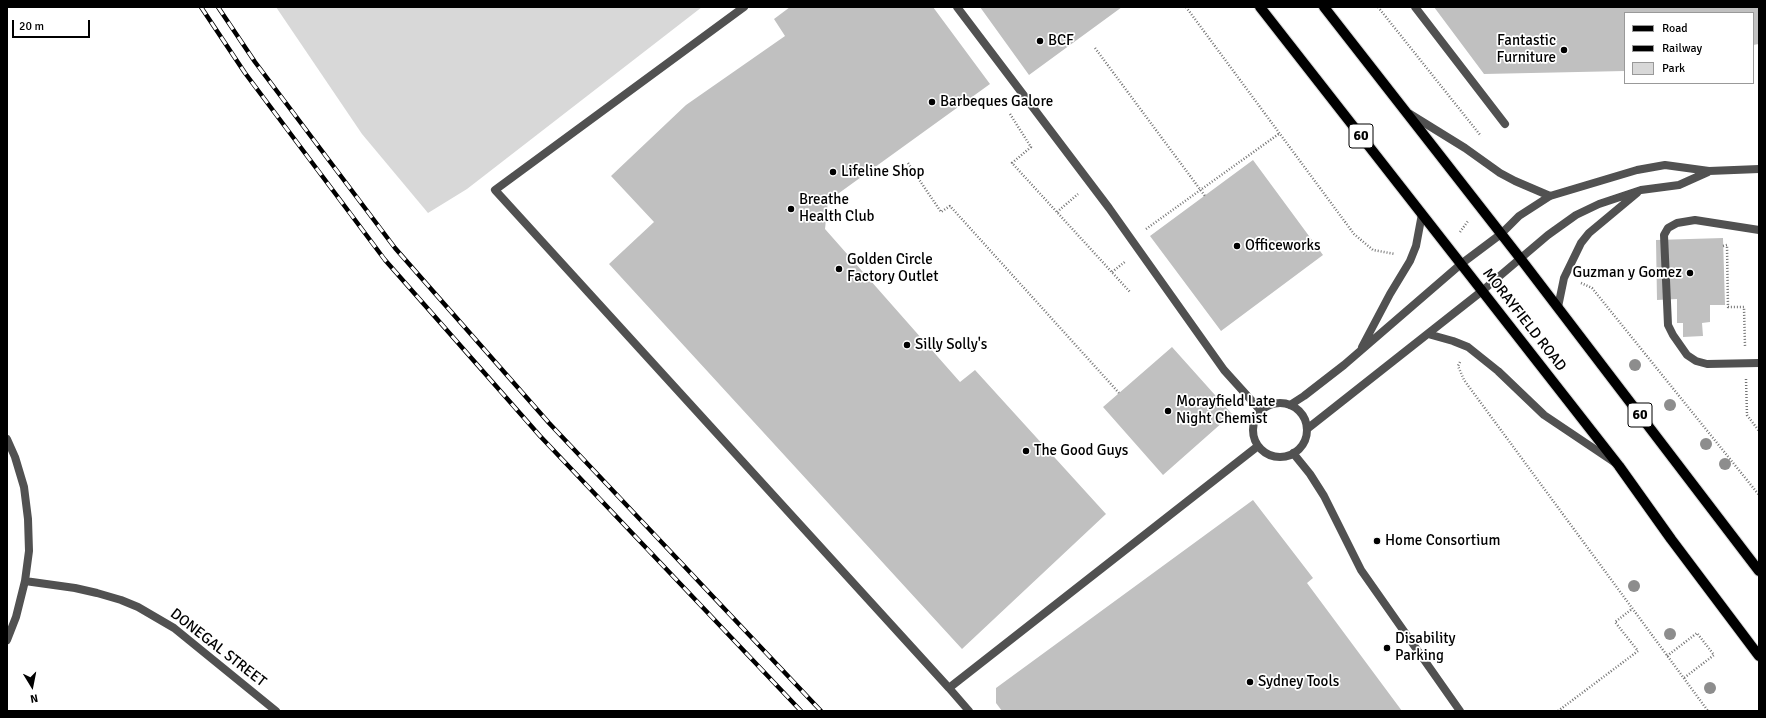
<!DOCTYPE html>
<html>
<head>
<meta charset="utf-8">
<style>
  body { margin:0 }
  #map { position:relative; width:1766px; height:718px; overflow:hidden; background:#fff; font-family:Signika,sans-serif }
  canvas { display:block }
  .frame { position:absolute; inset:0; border:8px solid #000; pointer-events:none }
  .legend { position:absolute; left:1624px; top:12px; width:130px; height:72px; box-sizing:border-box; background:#fff; border:1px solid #999; margin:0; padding:5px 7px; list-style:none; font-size:12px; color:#000 }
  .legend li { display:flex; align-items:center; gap:8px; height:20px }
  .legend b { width:20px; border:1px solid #999 }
  .north { position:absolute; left:12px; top:666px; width:40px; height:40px; -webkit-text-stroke:3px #fff; paint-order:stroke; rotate:170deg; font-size:11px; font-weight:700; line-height:16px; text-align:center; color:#000 }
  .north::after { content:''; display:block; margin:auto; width:14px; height:18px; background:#000; clip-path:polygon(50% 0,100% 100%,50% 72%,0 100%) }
  .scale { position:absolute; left:12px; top:20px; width:78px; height:18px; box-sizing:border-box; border:2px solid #000; border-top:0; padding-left:5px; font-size:12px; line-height:14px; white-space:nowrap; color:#000; -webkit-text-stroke:3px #fff; paint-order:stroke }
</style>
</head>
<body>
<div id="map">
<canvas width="1766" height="718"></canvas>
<div class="frame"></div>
<ul class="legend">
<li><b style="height:5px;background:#000"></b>Road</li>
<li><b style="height:5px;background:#000"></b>Railway</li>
<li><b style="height:11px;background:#d8d8d8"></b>Park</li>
</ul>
<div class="north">N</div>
<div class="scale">20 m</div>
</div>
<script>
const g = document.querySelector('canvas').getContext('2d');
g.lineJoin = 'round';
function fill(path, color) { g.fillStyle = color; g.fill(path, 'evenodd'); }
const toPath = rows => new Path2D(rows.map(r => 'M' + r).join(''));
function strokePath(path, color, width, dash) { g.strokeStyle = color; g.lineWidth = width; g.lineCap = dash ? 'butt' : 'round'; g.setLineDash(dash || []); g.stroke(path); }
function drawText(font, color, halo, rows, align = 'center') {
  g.font = font + ' Signika,sans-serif'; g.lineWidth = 3.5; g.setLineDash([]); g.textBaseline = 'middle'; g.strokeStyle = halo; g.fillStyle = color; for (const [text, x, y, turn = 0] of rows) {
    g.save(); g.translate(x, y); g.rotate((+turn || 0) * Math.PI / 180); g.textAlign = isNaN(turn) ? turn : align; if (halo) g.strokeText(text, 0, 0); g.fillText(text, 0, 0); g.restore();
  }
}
const green = toPath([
  [276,7,702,7,467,189,428,213,362,134]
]);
const building = toPath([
  [790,7,933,7,990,84,828,201,825,229,960,382,975,370,1106,514,962,649,609,264,654,222,611,176,686,105,785,36,774,19],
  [980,7,1122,7,1029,75],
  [1434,7,1759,7,1759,44,1753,45,1753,13,1625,13,1625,71,1484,74],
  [1253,160,1323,255,1221,331,1150,236],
  [1723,238,1725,305,1710,305,1710,322,1702,323,1703,336,1683,337,1683,323,1677,323,1677,299,1657,300,1656,240],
  [1172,347,1232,414,1163,475,1103,407],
  [1253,500,1313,578,1307,583,1402,711,1002,711,996,703,996,688]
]);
const path = toPath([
  [1186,7,1354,234,1373,250,1395,254],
  [1378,7,1481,136],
  [1095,48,1205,196],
  [1010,114,1031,147,1012,163,1130,292],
  [908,163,941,212,950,206,1119,393],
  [1057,212,1078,194],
  [1146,229,1280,133],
  [1460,232,1468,221],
  [1723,246,1727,245,1728,307,1744,307,1745,346],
  [1112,272,1126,261],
  [1581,283,1592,288,1759,495],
  [1460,362,1458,366,1464,380,1708,711],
  [1746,379,1747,415,1759,431],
  [1667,656,1697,633,1714,655,1684,678],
  [1558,711,1638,651,1615,622,1632,609]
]);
const service = toPath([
  [744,7,495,190,949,688,1258,446],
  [957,7,1109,208,1224,370,1261,411],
  [1415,7,1505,124],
  [1410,114,1465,148,1500,173,1515,181,1550,196],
  [1759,230,1695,220,1677,223,1668,228,1664,235,1668,325,1673,335,1687,355,1696,361,1707,364,1759,363],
  [1558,307,1564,278,1581,243,1589,233,1637,193],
  [1428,334,1453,341,1468,347,1498,371,1544,415,1614,462],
  [1362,347,1390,294,1410,261,1416,246,1422,214],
  '1253 430a27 27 0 1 1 54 0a27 27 0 1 1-54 0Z',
  [1290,405,1304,396,1344,365,1461,264,1501,234,1519,216,1550,196,1637,170,1665,165,1709,171,1759,169],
  [1307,429,1482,291,1548,235,1576,215,1599,204,1641,190,1679,185,1708,172],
  [1293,453,1310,474,1324,496,1361,570,1460,711],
  [949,688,969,711]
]);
const minor = toPath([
  [7,439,15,457,24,487,28,519,29,551,25,581,16,617,7,640],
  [25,581,75,588,97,593,121,600,138,607,174,628,276,711]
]);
const primary = toPath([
  [1260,7,1619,466,1671,539,1759,656],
  [1324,7,1520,258,1759,571]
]);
const rail = toPath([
  [201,7,245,73,385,260,540,436,801,711],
  [218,7,255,62,395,248,549,423,821,711]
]);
const trees = [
  [1635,365],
  [1670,405],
  [1706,444],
  [1725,464],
  [1634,586],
  [1670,634],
  [1710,688]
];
const markers = [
  [1040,41,4,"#000"],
  [1564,50,4,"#000"],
  [932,102,4,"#000"],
  [833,172,4,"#000"],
  [791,209,4,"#000"],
  [1237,246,4,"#000"],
  [839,269,4,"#000"],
  [1690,273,4,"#000"],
  [907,345,4,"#000"],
  [1168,411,4,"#000"],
  [1026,451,4,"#000"],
  [1377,541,4,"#000"],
  [1387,648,4,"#000"],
  [1250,682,4,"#000"]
];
const shields = [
  [1361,136,24],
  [1640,415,24]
];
const shieldNames = [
  ["60",1361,136],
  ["60",1640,415]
];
const poiNames = [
  ["BCF",1048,41],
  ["Fantastic",1556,41,"right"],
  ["Furniture",1556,58,"right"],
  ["Barbeques Galore",940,102],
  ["Lifeline Shop",841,172],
  ["Breathe",799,200],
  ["Health Club",799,217],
  ["Officeworks",1245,246],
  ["Golden Circle",847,260],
  ["Factory Outlet",847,277],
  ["Guzman y Gomez",1682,273,"right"],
  ["Silly Solly's",915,345],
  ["Morayfield Late",1176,402],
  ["Night Chemist",1176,419],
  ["The Good Guys",1034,451],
  ["Home Consortium",1385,541],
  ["Disability",1395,639],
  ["Parking",1395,656],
  ["Sydney Tools",1258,682]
];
const streetNames = [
  ["MORAYFIELD ROAD",1524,320,52],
  ["DONEGAL STREET",218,648,38]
];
fill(green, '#d8d8d8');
fill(building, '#c0c0c0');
strokePath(primary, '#dbdbdb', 12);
strokePath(path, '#737373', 2.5, [1, 2]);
strokePath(service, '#515151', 8);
strokePath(minor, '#515151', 8);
strokePath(primary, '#000', 10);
strokePath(rail, '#000', 4.5);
strokePath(rail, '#fff', 3, [9]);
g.fillStyle = '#8d8d8d';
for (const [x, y] of trees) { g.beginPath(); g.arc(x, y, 6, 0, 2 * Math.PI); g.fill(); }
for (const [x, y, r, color] of markers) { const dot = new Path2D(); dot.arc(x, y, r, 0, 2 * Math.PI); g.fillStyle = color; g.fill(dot); strokePath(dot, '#fff', 1.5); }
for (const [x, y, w] of shields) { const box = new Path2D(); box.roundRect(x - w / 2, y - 12, w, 24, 3); g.fillStyle = '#fff'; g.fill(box); strokePath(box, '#000', 1); }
drawText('bold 14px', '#000', null, shieldNames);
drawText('15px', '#000', '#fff', poiNames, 'left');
drawText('15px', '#000', '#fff', streetNames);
</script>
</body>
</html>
